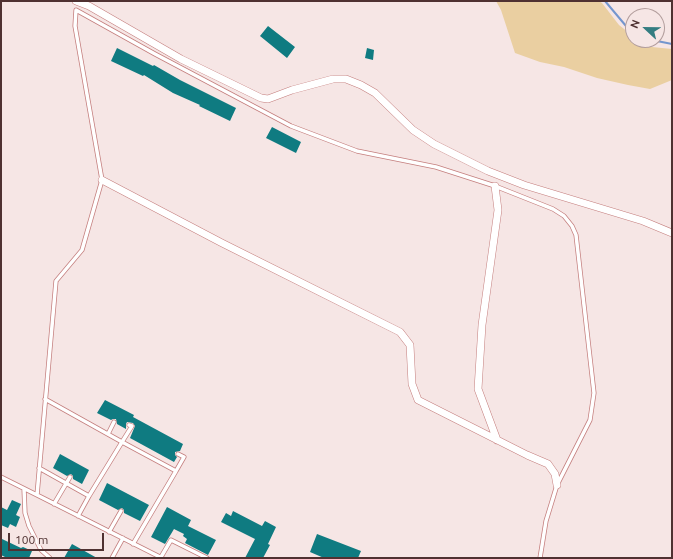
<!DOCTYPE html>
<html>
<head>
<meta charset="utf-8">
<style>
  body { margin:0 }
  #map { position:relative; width:673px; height:559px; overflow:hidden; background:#f6e6e5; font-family:Ubuntu,sans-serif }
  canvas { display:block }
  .frame { position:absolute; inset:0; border:2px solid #4f3131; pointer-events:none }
  .north { position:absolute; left:625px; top:8px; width:40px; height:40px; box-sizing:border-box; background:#f6e6e5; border:1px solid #b39e9d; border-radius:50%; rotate:292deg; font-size:11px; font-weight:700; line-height:16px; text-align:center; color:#4f3131 }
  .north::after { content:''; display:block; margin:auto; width:14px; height:18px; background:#347d81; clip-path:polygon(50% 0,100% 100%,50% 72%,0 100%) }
  .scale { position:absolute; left:8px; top:533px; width:96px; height:18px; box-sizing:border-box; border:2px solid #4f3131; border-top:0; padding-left:5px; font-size:12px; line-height:14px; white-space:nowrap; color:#4f3131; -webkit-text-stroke:3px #f6e6e5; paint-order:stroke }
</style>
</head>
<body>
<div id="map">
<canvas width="673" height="559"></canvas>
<div class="frame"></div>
<div class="north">N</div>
<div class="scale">100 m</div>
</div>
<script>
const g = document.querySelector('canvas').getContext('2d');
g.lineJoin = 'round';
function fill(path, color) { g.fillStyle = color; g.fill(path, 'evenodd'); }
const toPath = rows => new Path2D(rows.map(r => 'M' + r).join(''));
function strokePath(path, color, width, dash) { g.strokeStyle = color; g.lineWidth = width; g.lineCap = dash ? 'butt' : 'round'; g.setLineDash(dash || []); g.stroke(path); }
const green = toPath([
  [496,1,599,1,602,3,619,25,633,36,633,40,640,40,652,47,672,49,672,80,650,89,628,85,597,78,564,67,540,62,515,53,501,10]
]);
const stream = toPath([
  [605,1,626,26,633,30],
  [652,40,672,44]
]);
const building = toPath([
  [268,26,295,47,287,58,260,36],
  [117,48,153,66,154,65,180,80,236,108,230,121,199,106,200,105,173,93,144,75,143,76,111,61],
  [367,48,374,50,373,60,365,58],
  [272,127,301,142,296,153,266,138],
  [105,400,134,415,133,417,183,444,180,451,175,452,175,455,177,457,174,462,130,438,135,426,133,423,127,422,126,424,126,429,117,424,116,419,113,419,111,420,97,413],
  [60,454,89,470,82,484,73,479,73,476,71,474,67,476,53,468],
  [107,483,149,505,140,521,124,513,124,510,122,508,118,510,99,500],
  [12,500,21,504,16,515,20,517,16,527,10,524,8,528,1,525,1,507,7,510],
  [167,507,191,520,188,526,216,540,208,555,185,543,187,539,183,536,184,534,174,529,165,544,151,537],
  [233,511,262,526,265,521,276,527,268,544,270,545,263,558,245,558,255,539,221,522,226,513,231,516],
  [317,534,361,551,358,558,324,558,310,552],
  [2,539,21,548,23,547,32,551,29,558,7,558,1,555,1,543],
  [72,544,97,558,64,558]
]);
const lane = toPath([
  [129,425,132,426,122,442,176,471,133,544],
  [108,434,114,422],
  [39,468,89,496,122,442,45,399],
  [176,471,184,457,178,454],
  [1,477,37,495,56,281,82,250,102,180,75,26,76,10,155,54,291,126,357,151,436,167,495,186,553,209,564,216,572,226,576,235,594,393,590,420,557,485,546,521,540,558],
  [24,489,25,513,29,526,41,550,50,558],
  [37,495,162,558],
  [54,504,70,477],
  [78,516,89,496],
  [109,532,121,511],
  [161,557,171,540,207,558],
  [112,558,123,538]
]);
const street = toPath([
  [76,1,89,6,181,59,261,98,268,99,292,90,333,79,346,79,361,85,375,93,413,130,434,144,488,171,524,185,643,221,672,233],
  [102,180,222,243,400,332,410,345,412,384,418,400,527,455,548,464,555,474,557,485],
  [495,186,498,210,482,325,478,389,497,440]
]);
fill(green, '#eacfa1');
strokePath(stream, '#7496ce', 2);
fill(building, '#0f7b81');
strokePath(lane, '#c47e7d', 5);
strokePath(street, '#c47e7d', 8);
strokePath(lane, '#fff', 3.5);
strokePath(street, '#fff', 7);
</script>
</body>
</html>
